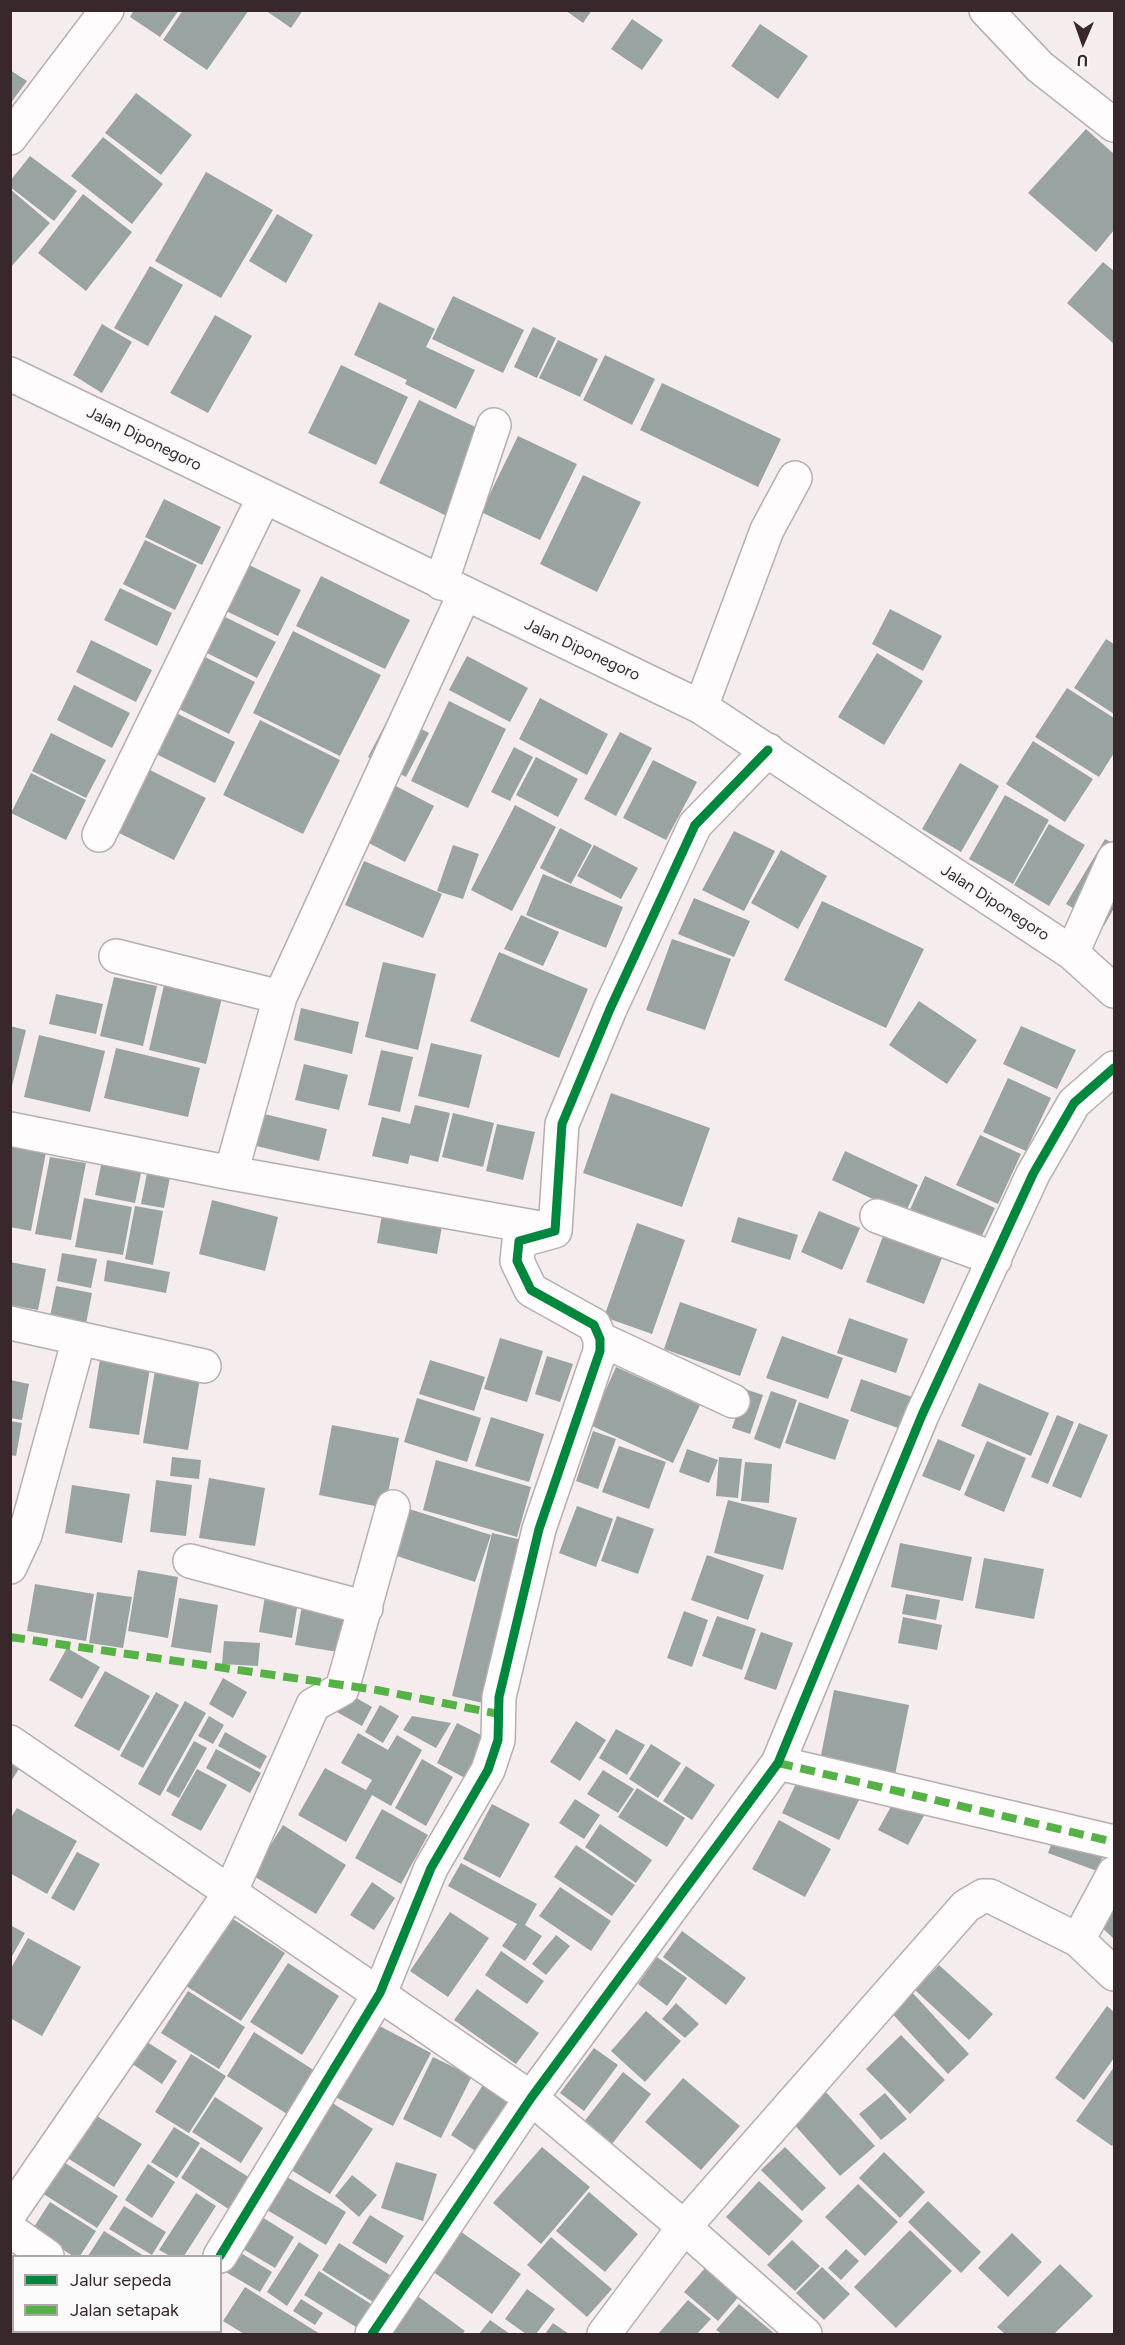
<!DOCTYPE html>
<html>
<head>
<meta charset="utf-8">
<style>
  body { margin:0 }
  #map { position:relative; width:1125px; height:2345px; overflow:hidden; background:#f5ecee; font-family:Figtree,sans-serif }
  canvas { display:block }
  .frame { position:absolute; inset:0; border:12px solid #38282b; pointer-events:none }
  .legend { position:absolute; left:12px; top:2255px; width:210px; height:78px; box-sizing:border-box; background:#fafafa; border:2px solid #aca6a7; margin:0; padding:8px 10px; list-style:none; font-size:18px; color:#38282b }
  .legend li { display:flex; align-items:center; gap:12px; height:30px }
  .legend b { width:30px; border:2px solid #aca6a7 }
  .north { position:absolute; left:1053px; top:12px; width:60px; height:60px; -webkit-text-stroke:4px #fafafa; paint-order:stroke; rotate:182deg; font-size:16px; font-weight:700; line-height:24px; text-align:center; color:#38282b }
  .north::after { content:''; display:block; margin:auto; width:21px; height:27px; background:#38282b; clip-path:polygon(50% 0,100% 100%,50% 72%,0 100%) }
</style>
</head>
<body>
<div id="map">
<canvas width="1125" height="2345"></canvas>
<div class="frame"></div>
<ul class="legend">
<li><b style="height:8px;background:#00873e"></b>Jalur sepeda</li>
<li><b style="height:8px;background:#56b246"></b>Jalan setapak</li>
</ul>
<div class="north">U</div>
</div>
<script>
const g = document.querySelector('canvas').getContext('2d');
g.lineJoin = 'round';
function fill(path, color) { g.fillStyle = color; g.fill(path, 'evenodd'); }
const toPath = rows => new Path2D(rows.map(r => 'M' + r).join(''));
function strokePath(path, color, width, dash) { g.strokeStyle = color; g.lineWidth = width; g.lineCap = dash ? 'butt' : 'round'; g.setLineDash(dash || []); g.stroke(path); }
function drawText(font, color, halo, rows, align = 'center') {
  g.font = font + ' Figtree,sans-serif'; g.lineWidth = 4.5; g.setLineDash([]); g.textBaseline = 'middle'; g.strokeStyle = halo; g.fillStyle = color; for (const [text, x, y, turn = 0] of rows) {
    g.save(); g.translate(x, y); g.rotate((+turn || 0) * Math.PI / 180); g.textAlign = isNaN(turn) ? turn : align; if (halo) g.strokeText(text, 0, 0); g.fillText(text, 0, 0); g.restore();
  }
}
const building = toPath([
  [134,10,179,10,160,37,130,17],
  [183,10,249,10,207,70,163,40],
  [265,10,303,10,291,28],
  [565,10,592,10,583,23],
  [632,19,663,40,642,70,611,49],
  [760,24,808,56,778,99,731,66],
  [10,70,27,81,10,104],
  [136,93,192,135,161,175,105,133],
  [1086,129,1114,154,1114,230,1096,252,1028,193],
  [103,137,163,184,132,224,71,176],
  [30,156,77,191,54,221,10,187,10,181],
  [206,172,273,210,221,298,155,261],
  [10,189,50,223,10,268],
  [83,194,132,232,86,291,38,253],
  [277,214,313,235,286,283,249,261],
  [1103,262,1114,271,1114,344,1067,303],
  [150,266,183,285,148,346,114,328],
  [453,296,524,330,503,373,432,339],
  [379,302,435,329,426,347,475,370,456,409,405,384,407,380,354,355],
  [215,315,252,336,208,413,170,393],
  [102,324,132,342,102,393,73,375],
  [533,327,556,338,537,378,514,367],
  [558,340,598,359,580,397,539,378],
  [605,355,655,379,632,425,583,400],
  [341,365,408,397,376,465,308,433],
  [662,383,781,439,758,487,640,430],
  [419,400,490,434,449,517,379,483],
  [518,436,577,464,540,540,481,512],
  [583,475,641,502,597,592,540,564],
  [164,499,221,527,202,565,145,537],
  [145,540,197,565,175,610,123,584],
  [245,563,301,590,278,636,222,609],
  [321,576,410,620,385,669,296,626],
  [120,588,172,613,157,646,104,620],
  [890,609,942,636,923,671,872,644],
  [219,614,276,642,257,678,201,650],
  [293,631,381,675,340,756,253,713],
  [1106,639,1114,644,1114,714,1074,688],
  [91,640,152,670,136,702,76,672],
  [877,653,923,681,884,745,838,717],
  [203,656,255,682,229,734,177,708],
  [467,656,528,688,510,722,449,690],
  [74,685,130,713,112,748,57,720],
  [1067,688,1114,718,1114,753,1099,777,1035,737],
  [540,698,608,734,587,775,519,739],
  [449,701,506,729,468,808,411,781],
  [172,711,235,742,215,783,152,752],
  [391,713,429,733,406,777,368,757],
  [260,720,340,760,303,834,223,795],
  [620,732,652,748,616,816,584,799],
  [51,733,106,760,86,798,32,771],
  [1033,741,1093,779,1065,822,1006,784],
  [514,747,533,757,510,801,491,792],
  [536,757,578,779,558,817,516,795],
  [653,760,697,782,666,840,623,818],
  [960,763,999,786,961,852,922,829],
  [146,768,206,798,174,860,115,831],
  [31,773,86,800,66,840,11,813],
  [394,785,434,806,405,862,365,841],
  [1005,795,1049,820,1013,884,969,859],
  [515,805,556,827,512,911,471,890],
  [1049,824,1085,845,1049,906,1014,885],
  [560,828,592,845,571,884,540,868],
  [734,831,775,851,744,911,702,890],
  [1105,839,1114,844,1114,908,1104,926,1066,904],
  [453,845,479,854,463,899,437,891],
  [594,845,638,868,621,899,577,876],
  [781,850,827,876,798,929,751,903],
  [364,861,442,894,423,938,345,905],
  [543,874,623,907,606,948,526,915],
  [694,898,750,921,734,957,678,934],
  [822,901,924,949,886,1028,784,980],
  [521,915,559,932,543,966,504,949],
  [672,939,731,959,705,1030,646,1010],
  [499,952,588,989,559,1058,470,1021],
  [383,962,436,974,418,1050,365,1037],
  [114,977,157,986,143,1046,100,1036],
  [164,985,222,998,206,1064,149,1050],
  [56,994,103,1004,96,1034,49,1024],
  [919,1001,977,1040,947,1084,889,1045],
  [301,1008,359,1022,352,1054,294,1040],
  [10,1026,26,1030,11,1090,10,1090],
  [1021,1026,1076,1050,1057,1089,1003,1064],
  [39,1035,105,1051,90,1112,24,1097],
  [431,1043,482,1055,469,1108,418,1096],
  [116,1048,200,1068,188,1117,104,1098],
  [381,1050,413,1057,400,1112,368,1105],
  [304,1064,348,1075,339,1110,295,1100],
  [1008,1078,1051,1098,1026,1151,983,1132],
  [611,1093,710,1128,682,1207,583,1173],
  [415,1105,450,1113,438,1162,410,1155,408,1164,372,1156,382,1117,410,1124],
  [256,1112,327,1129,319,1161,248,1144],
  [453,1113,494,1123,483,1167,442,1157],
  [497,1124,535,1132,523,1180,486,1171],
  [980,1135,1021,1154,998,1204,956,1185],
  [10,1140,47,1147,31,1231,10,1227],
  [845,1151,918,1185,905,1214,832,1180],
  [103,1155,143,1163,135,1203,95,1195],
  [50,1157,86,1163,71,1240,35,1234],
  [149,1163,172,1167,164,1208,141,1204],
  [925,1176,995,1208,977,1246,908,1214],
  [84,1198,132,1207,123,1255,75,1247],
  [212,1200,278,1217,265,1271,199,1254],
  [135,1206,163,1211,153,1265,125,1259],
  [383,1209,443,1220,437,1254,377,1243],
  [819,1211,860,1228,842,1270,801,1252],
  [738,1217,798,1235,790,1260,731,1242],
  [637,1223,685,1240,652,1334,604,1317],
  [883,1236,942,1258,924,1304,866,1282],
  [62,1253,97,1259,91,1288,57,1281],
  [107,1260,170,1272,166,1293,104,1281],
  [10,1262,46,1269,38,1310,10,1305],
  [56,1286,92,1293,85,1329,49,1322],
  [680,1302,757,1329,740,1376,664,1349],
  [849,1318,908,1339,896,1373,837,1353],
  [782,1336,843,1358,828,1399,766,1378],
  [500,1338,543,1351,527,1402,484,1389],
  [101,1353,151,1362,139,1435,89,1428],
  [547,1356,573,1364,560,1402,535,1394],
  [430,1360,485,1377,474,1411,419,1394],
  [156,1364,201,1372,188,1450,143,1443],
  [616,1367,700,1405,673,1463,590,1425],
  [861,1379,912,1397,901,1429,850,1411],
  [10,1380,29,1384,22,1420,10,1418],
  [979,1383,1049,1413,1031,1456,961,1426],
  [745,1389,763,1395,750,1434,732,1428],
  [771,1391,797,1400,780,1449,754,1439],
  [417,1398,481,1418,467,1462,404,1442],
  [799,1402,849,1420,835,1460,785,1443],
  [1057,1415,1074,1422,1048,1484,1031,1477],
  [491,1417,544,1434,529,1482,475,1466],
  [10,1421,22,1423,16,1456,10,1455],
  [1079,1423,1108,1435,1081,1498,1052,1486],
  [332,1425,399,1438,385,1508,319,1495],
  [593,1431,616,1439,598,1489,576,1481],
  [938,1439,975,1455,960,1491,922,1476],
  [987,1441,1026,1458,1004,1512,964,1495],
  [619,1446,666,1462,649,1509,602,1492],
  [687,1449,718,1460,709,1483,679,1472],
  [172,1457,201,1460,199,1479,170,1476],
  [719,1457,742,1459,738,1498,716,1496],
  [436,1460,531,1487,517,1537,423,1510],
  [745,1462,772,1464,769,1503,741,1501],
  [209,1478,265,1488,255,1546,199,1538],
  [156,1480,192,1485,186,1536,150,1532],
  [72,1485,130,1494,122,1543,65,1533],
  [728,1500,797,1518,783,1570,714,1553],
  [577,1506,613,1519,596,1567,559,1553],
  [403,1507,491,1535,475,1582,388,1553],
  [617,1516,654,1529,638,1574,601,1561],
  [492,1533,531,1542,492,1705,452,1696],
  [900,1543,972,1557,963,1601,891,1587],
  [707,1555,764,1575,748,1620,691,1600],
  [984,1558,1044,1569,1034,1619,975,1608],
  [138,1570,178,1577,168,1638,128,1631],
  [35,1584,94,1594,86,1641,27,1631],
  [97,1592,132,1597,123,1648,89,1643],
  [906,1594,940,1600,936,1620,902,1614],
  [265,1596,298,1602,292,1638,259,1632],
  [179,1598,218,1605,211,1653,171,1647],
  [302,1605,357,1614,350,1654,295,1645],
  [684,1611,708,1620,692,1667,667,1658],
  [717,1616,756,1629,742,1670,702,1656],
  [903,1617,942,1625,937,1650,898,1643],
  [761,1632,793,1643,776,1690,744,1679],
  [224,1641,260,1643,258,1666,222,1664],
  [67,1648,100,1667,82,1699,49,1680],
  [105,1671,150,1696,119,1751,74,1726],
  [223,1678,247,1692,233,1718,209,1704],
  [834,1690,909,1705,894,1780,819,1765],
  [156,1692,179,1705,143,1768,120,1756],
  [346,1692,372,1707,362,1726,335,1711],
  [185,1701,206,1713,160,1796,138,1784],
  [380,1705,399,1716,383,1743,365,1732],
  [209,1716,224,1725,213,1744,198,1736],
  [412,1716,451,1723,436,1748,403,1730],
  [576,1721,606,1740,580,1781,550,1762],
  [457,1723,485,1737,465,1778,437,1763],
  [616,1729,645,1745,627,1775,599,1758],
  [225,1732,267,1756,260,1769,218,1746],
  [358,1733,388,1750,397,1735,422,1750,391,1806,372,1795,346,1842,298,1815,325,1768,366,1790,372,1780,341,1763],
  [194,1741,207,1748,179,1798,166,1791],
  [651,1744,681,1763,658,1798,629,1779],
  [216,1749,261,1773,250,1793,206,1768],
  [10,1757,22,1764,10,1783],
  [422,1759,453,1777,426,1826,395,1808],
  [686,1766,715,1785,692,1820,663,1801],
  [197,1769,227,1785,201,1831,171,1815],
  [603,1770,634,1789,618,1813,587,1794],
  [802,1771,860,1798,839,1840,782,1813],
  [637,1788,685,1818,667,1847,618,1817],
  [898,1794,927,1810,908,1845,878,1830],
  [575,1799,600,1815,584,1839,559,1823],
  [492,1804,530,1824,500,1878,463,1859],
  [17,1808,77,1841,47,1894,10,1873,10,1819],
  [382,1809,428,1835,401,1884,355,1858],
  [779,1820,831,1849,805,1897,752,1869],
  [600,1824,652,1860,636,1883,585,1847],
  [283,1825,346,1865,316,1914,252,1875],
  [1057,1829,1106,1848,1097,1871,1048,1853],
  [576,1845,635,1885,612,1916,554,1877],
  [77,1852,100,1864,74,1911,51,1898],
  [461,1863,537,1904,525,1925,542,1936,525,1961,502,1946,517,1924,448,1886],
  [372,1882,395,1898,374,1930,350,1915],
  [560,1887,611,1921,591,1951,539,1916],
  [1114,1908,1114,1939,1099,1925],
  [450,1912,489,1938,448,1997,410,1971],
  [230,1917,285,1953,241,2021,186,1986],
  [10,1925,25,1933,10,1960],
  [682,1931,746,1978,726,2005,663,1957],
  [556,1935,570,1946,546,1975,532,1964],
  [28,1938,81,1967,42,2036,10,2018,10,1970],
  [501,1951,544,1981,527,2004,485,1975],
  [657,1957,687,1978,667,2006,638,1984],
  [288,1963,339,1996,302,2055,250,2022],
  [939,1965,993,2014,969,2040,915,1990],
  [477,1989,539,2033,516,2064,454,2020],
  [909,1989,969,2054,948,2074,887,2008],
  [188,1991,245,2027,219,2069,161,2033],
  [676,2003,699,2024,685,2038,662,2019],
  [1107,2006,1114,2012,1114,2058,1084,2100,1055,2078],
  [646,2011,681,2041,645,2082,611,2051],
  [372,2022,431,2053,393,2126,333,2096],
  [254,2032,323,2076,295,2119,227,2076],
  [901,2035,945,2080,910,2114,866,2069],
  [139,2037,177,2061,162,2084,125,2059],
  [594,2048,618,2065,584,2111,560,2093],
  [191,2054,226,2076,189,2133,155,2112],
  [433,2057,472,2076,441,2138,403,2119],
  [1114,2067,1114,2143,1112,2146,1076,2121],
  [623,2072,651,2094,612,2144,583,2123],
  [488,2077,518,2097,480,2154,451,2135],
  [683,2078,740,2126,701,2170,645,2122],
  [825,2091,875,2146,840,2176,791,2121],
  [885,2093,907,2119,881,2140,859,2114],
  [215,2097,263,2128,241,2163,192,2132],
  [331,2102,373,2129,330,2194,288,2168],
  [92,2113,142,2144,114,2187,64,2156],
  [174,2127,200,2143,177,2178,151,2162],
  [201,2147,250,2178,230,2210,181,2178],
  [542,2147,590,2187,541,2244,493,2203],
  [785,2147,826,2188,802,2211,761,2170],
  [884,2152,925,2192,900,2218,859,2178],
  [62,2161,118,2196,97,2228,42,2193],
  [396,2162,437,2174,423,2221,381,2208],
  [148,2164,175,2182,152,2218,125,2200],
  [282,2174,346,2212,326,2245,262,2207],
  [352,2175,377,2195,359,2217,335,2196],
  [759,2181,803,2221,769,2256,726,2217],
  [858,2184,898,2222,865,2256,825,2217],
  [589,2192,638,2234,605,2272,556,2231],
  [196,2193,216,2206,184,2256,170,2256,159,2250],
  [928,2201,981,2252,961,2273,908,2222],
  [50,2202,96,2231,80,2256,73,2256,32,2230],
  [124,2206,166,2232,152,2255,109,2229],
  [370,2215,404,2236,386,2264,352,2243],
  [262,2217,294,2237,275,2268,243,2249],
  [457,2229,521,2274,492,2314,428,2268],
  [910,2230,952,2271,896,2328,854,2287],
  [104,2231,144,2256,88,2256],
  [1012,2233,1042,2262,1008,2297,978,2268],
  [551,2237,612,2289,587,2317,527,2265],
  [792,2240,820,2266,795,2291,767,2265],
  [299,2242,319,2255,287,2306,267,2292],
  [339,2243,390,2275,373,2302,322,2270],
  [846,2249,859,2261,841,2280,828,2268],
  [236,2250,272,2272,260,2292,224,2271],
  [713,2259,747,2287,718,2321,684,2292],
  [1060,2264,1093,2296,1054,2334,1005,2334,997,2327],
  [822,2267,850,2294,824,2320,796,2293],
  [319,2271,371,2304,356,2327,304,2295],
  [245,2287,320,2334,244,2334,223,2321],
  [527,2289,555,2309,536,2334,526,2334,505,2319],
  [412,2292,465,2331,462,2334,391,2334],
  [301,2299,323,2313,315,2325,293,2311],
  [688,2300,711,2319,697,2334,658,2334],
  [739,2304,775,2334,722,2334,716,2330],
  [490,2320,510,2334,479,2334],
  [553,2323,569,2334,545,2334]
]);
const minor = toPath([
  [986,10,1040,67,1114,125],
  [10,138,107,10],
  [10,374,701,707,1072,953,1114,991],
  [441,583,494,425],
  [464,595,280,997,231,1173,551,1230],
  [701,707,767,530,795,478],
  [99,835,264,497],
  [1072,953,1114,859],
  [116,956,280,997],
  [10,1129,231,1173],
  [877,1216,995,1259],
  [10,1323,204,1366],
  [600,1339,733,1401],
  [190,1561,366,1608],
  [10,1567,25,1535,79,1339],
  [10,1742,531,2098,684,2227,805,2334],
  [778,1763,1114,1842],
  [1114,1873,1078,1940,1114,1974],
  [10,2213,230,1893,313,1705,342,1689,393,1507],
  [10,2230,47,2256],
  [220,2256,380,1993,431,1868,488,1770,498,1740,499,1697,539,1529,600,1351,600,1339,594,1325,531,1290,517,1261,519,1241,555,1231,562,1124,610,1009,695,825,768,750],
  [175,2332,181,2334],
  [372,2334,531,2098,778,1763,922,1415,1033,1174,1074,1103,1114,1068],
  [604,2334,684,2227,966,1906,983,1896,990,1896,1078,1940]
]);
const quiet = toPath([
  [10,1637,377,1690,499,1714],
  [778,1763,1114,1842]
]);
const cycleway = toPath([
  [220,2256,380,1993,431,1868,488,1770,498,1740,499,1697,539,1529,600,1351,600,1339,594,1325,531,1290,517,1261,519,1241,555,1231,562,1124,610,1009,695,825,768,750],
  [372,2334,531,2098,778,1763,922,1415,1033,1174,1074,1103,1114,1068]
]);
const streetNames = [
  ["Jalan Diponegoro",144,439,26],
  ["Jalan Diponegoro",582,650,25],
  ["Jalan Diponegoro",995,903,33]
];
fill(building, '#99a4a2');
strokePath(minor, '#b8adaf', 36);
strokePath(minor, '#fefcfc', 33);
strokePath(quiet, '#56b246', 8, [15, 8]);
strokePath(cycleway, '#00873e', 9);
drawText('16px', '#38282b', '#fafafa', streetNames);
</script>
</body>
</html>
